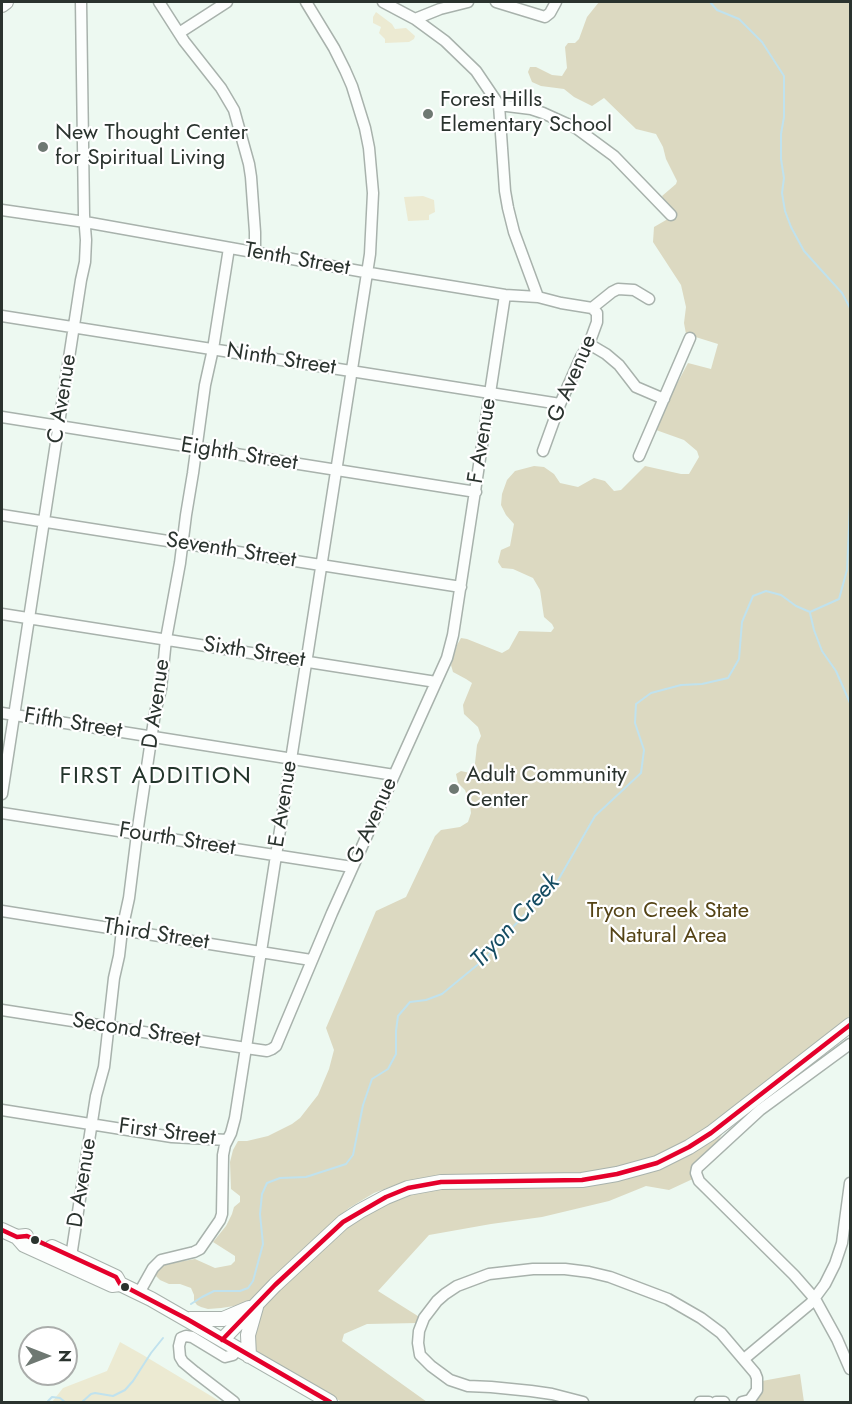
<!DOCTYPE html>
<html>
<head>
<meta charset="utf-8">
<style>
  body { margin:0 }
  #map { position:relative; width:852px; height:1404px; overflow:hidden; background:#edf9f1; font-family:Jost,sans-serif }
  canvas { display:block }
  .frame { position:absolute; inset:0; border:3px solid #2a332e; pointer-events:none }
  .north { position:absolute; left:18px; top:1326px; width:60px; height:60px; box-sizing:border-box; background:#fff; border:2px solid #aaadab; border-radius:50%; rotate:90deg; font-size:16px; font-weight:700; line-height:24px; text-align:center; color:#2a332e }
  .north::after { content:''; display:block; margin:auto; width:21px; height:27px; background:#6e7872; clip-path:polygon(50% 0,100% 100%,50% 72%,0 100%) }
</style>
</head>
<body>
<div id="map">
<canvas width="852" height="1404"></canvas>
<div class="frame"></div>
<div class="north">N</div>
</div>
<script>
const g = document.querySelector('canvas').getContext('2d');
g.lineJoin = 'round';
function fill(path, color) { g.fillStyle = color; g.fill(path, 'evenodd'); }
const toPath = rows => new Path2D(rows.map(r => 'M' + r).join(''));
function strokePath(path, color, width, dash) { g.strokeStyle = color; g.lineWidth = width; g.lineCap = dash ? 'butt' : 'round'; g.setLineDash(dash || []); g.stroke(path); }
function drawText(font, color, halo, rows, align = 'center') {
  g.font = font + ' Jost,sans-serif'; g.lineWidth = 4.5; g.setLineDash([]); g.textBaseline = 'middle'; g.strokeStyle = halo; g.fillStyle = color; for (const [text, x, y, turn = 0] of rows) {
    g.save(); g.translate(x, y); g.rotate((+turn || 0) * Math.PI / 180); g.textAlign = isNaN(turn) ? turn : align; if (halo) g.strokeText(text, 0, 0); g.fillText(text, 0, 0); g.restore();
  }
}
const green = toPath([
  [376,12,392,24,395,29,406,28,415,36,414,39,409,42,385,43,385,39,379,33,381,27,373,23,373,17],
  [423,196,434,200,435,212,429,215,429,220,408,221,404,197],
  [120,1342,143,1355,221,1402,52,1402,63,1388,107,1371]
]);
const forest = toPath([
  [599,2,850,2,850,1016,710,1129,662,1154,606,1170,578,1174,443,1176,422,1178,398,1184,374,1193,349,1208,329,1225,249,1301,234,1306,221,1308,208,1309,201,1307,197,1305,194,1301,194,1295,191,1288,180,1284,169,1284,160,1280,156,1276,157,1271,162,1265,166,1264,195,1259,215,1268,231,1265,235,1261,235,1256,213,1242,226,1226,232,1214,234,1207,240,1202,240,1196,231,1189,230,1162,233,1150,238,1141,247,1141,268,1136,292,1124,300,1118,318,1095,329,1069,334,1050,326,1028,376,911,406,897,435,836,441,830,460,827,468,822,471,813,470,804,465,790,458,783,456,774,461,771,470,773,474,772,477,745,481,736,478,727,464,714,463,705,472,683,466,679,453,672,451,665,457,645,461,638,467,639,502,653,509,649,519,631,551,632,554,628,552,624,544,617,540,590,533,578,513,569,502,568,498,562,501,550,510,546,514,524,506,515,501,505,502,494,507,480,515,471,534,466,544,467,554,474,560,483,578,487,594,478,605,481,614,491,621,490,645,466,681,474,689,474,699,457,697,451,684,440,656,430,671,395,688,363,711,369,718,344,686,334,684,323,686,307,681,285,653,242,654,227,673,216,662,196,676,184,677,181,666,159,663,147,656,134,636,129,604,98,592,106,574,97,564,89,541,86,532,82,528,72,530,67,536,67,552,75,562,76,567,68,565,47,568,43,575,43,579,39,587,17],
  [725,1129,697,1177,669,1190,646,1186,609,1201,542,1217,491,1224,429,1235,378,1291,421,1318,418,1323,367,1324,344,1334,342,1341,427,1402,342,1402,255,1352,249,1340,258,1313,270,1299,329,1242,358,1219,402,1195,441,1186,609,1180],
  [800,1374,804,1402,757,1402,755,1397,762,1381]
]);
const stream = toPath([
  [710,2,717,10,739,19,762,42,784,76,784,117,781,134,781,159,784,178,782,193,785,211,791,227,804,251,842,293,850,308],
  [810,613,814,630,822,651,836,671,850,703],
  [191,1304,202,1297,214,1291,240,1291,248,1288,253,1281,263,1244,260,1214,262,1194,267,1183,280,1178,306,1177,346,1164,353,1155,363,1105,372,1079,388,1069,396,1054,396,1031,398,1016,410,1002,426,1000,442,994,487,957,500,940,557,882,595,816,641,773,644,750,635,723,636,704,651,693,681,685,702,684,728,678,739,659,742,622,753,596,766,591,781,595,796,606,810,612,839,599,847,570,850,506],
  [49,1402,48,1401,52,1397,60,1398,65,1402],
  [82,1402,91,1394,95,1393,113,1396,125,1390,133,1381,151,1353,163,1338]
]);
const minor = toPath([
  [159,2,184,41,221,88,234,110,249,164,251,177,255,232,255,252],
  [383,2,415,19,445,41,476,71,499,105,505,191,508,208,514,232,538,297],
  [496,2,545,17,550,13,556,2],
  [415,19,440,9,468,2],
  [179,33,227,2],
  [499,105,531,109,543,113,576,128,614,156,671,215],
  [2,210,85,222,376,274,505,295,538,297,561,303,592,308],
  [592,308,612,292,618,289,634,290,649,299],
  [2,316,560,404],
  [589,344,606,354,619,365,636,387,664,399],
  [2,417,476,492],
  [543,451,560,404,581,357,589,344,597,322,597,313,592,308],
  [639,456,690,338],
  [2,515,461,587],
  [2,614,436,682],
  [2,713,394,775],
  [2,794,81,280,85,262,86,240,84,215,81,2],
  [2,813,352,867],
  [2,911,311,960],
  [2,1010,246,1048,267,1051,272,1049,276,1046,332,913,447,658,453,635,505,295],
  [850,1044,760,1110,697,1168,696,1173,699,1181,794,1275,815,1299,837,1339,850,1369],
  [2,1110,172,1137,227,1140],
  [70,1263,96,1096,104,1067,114,978,119,956,122,930,129,898,137,834,155,713,161,689,166,639,180,563,186,515,193,473,205,385,213,349,229,248],
  [139,1293,153,1268,161,1260,194,1252,200,1249,220,1220,222,1214,223,1155,225,1145,231,1133,235,1118,370,254,373,193,369,148,365,128,352,86,345,70,334,48,306,2],
  [744,1359,811,1303,825,1284,835,1264,842,1243,850,1183],
  [234,1402,195,1372,183,1362,180,1357,179,1346,181,1338,186,1336,192,1337,225,1357,233,1355,237,1349],
  [583,1402,552,1394,531,1391,491,1387,468,1386,450,1380,431,1366,420,1355,418,1343,419,1331,424,1318,437,1301,445,1294,457,1286,489,1274,533,1269,565,1269,589,1272,610,1277,668,1299,701,1318,721,1333,755,1373,757,1378,757,1390,750,1400,742,1402],
  [700,1402,709,1402],
  [716,1402,724,1402]
]);
const major = toPath([
  [2,5,6,2],
  [2,1230,17,1237,26,1236],
  [17,1237,24,1245,112,1285,120,1284,151,1299,330,1402],
  [52,1247,116,1277,120,1284],
  [190,1319,223,1319,249,1308],
  [222,1340,275,1285,343,1222,360,1211,386,1197,408,1188,441,1182,582,1180,617,1174,657,1163,689,1147,711,1133,850,1025],
  [249,1356,248,1335,256,1307]
]);
const bus1 = toPath([
  [2,1230,17,1237,27,1236,116,1277,120,1284,187,1319,330,1402],
  [222,1340,275,1285,343,1222,386,1197,408,1188,441,1182,582,1180,617,1174,657,1163,689,1147,711,1133,850,1025]
]);
const markers = [
  [428,114,6,"#6e7872"],
  [43,147,6,"#6e7872"],
  [454,789,6,"#6e7872"],
  [35,1240,5,"#2a332e"],
  [125,1287,5,"#2a332e"]
];
const poiNames = [
  ["Forest Hills",440,101],
  ["Elementary School",440,126],
  ["New Thought Center",55,134],
  ["for Spiritual Living",55,159],
  ["Adult Community",466,776],
  ["Center",466,801]
];
const streetNames = [
  ["Tenth Street",297,260,10],
  ["Ninth Street",281,360,9],
  ["G Avenue",573,379,-67],
  ["C Avenue",63,399,-81],
  ["F Avenue",483,441,-81],
  ["Eighth Street",239,455,9],
  ["Seventh Street",231,551,9],
  ["Sixth Street",254,653,9],
  ["D Avenue",157,704,-82],
  ["Fifth Street",73,724,9],
  ["E Avenue",284,804,-81],
  ["G Avenue",373,821,-66],
  ["Fourth Street",177,840,9],
  ["Third Street",156,935,9],
  ["Second Street",136,1031,9],
  ["First Street",167,1133,7],
  ["D Avenue",83,1183,-81]
];
const parkNames = [
  ["Tryon Creek State",668,912],
  ["Natural Area",668,937]
];
const neighbourhoodNames = [
  ["FIRST ADDITION",156,777]
];
const waterNames = [
  ["Tryon Creek",516,922,-47]
];
fill(green, '#ecead2');
fill(forest, '#dcd9c1');
strokePath(stream, '#c0e2ee', 2);
strokePath(minor, '#a8b2ac', 13);
strokePath(major, '#a8b2ac', 16);
strokePath(minor, '#fcfefd', 10);
strokePath(major, '#fcfefd', 14);
strokePath(bus1, '#e4002b', 4.5);
for (const [x, y, r, color] of markers) { const dot = new Path2D(); dot.arc(x, y, r, 0, 2 * Math.PI); g.fillStyle = color; g.fill(dot); strokePath(dot, '#fff', 2); }
drawText('22px', '#2a332e', '#fff', poiNames, 'left');
drawText('22px', '#2a332e', '#fff', streetNames);
drawText('22px', '#544315', '#fff', parkNames);
g.letterSpacing = '1.5px';
drawText('24px', '#22342a', '#fff', neighbourhoodNames);
g.letterSpacing = '0px';
drawText('italic 24px', '#164d63', '#fff', waterNames);
</script>
</body>
</html>
